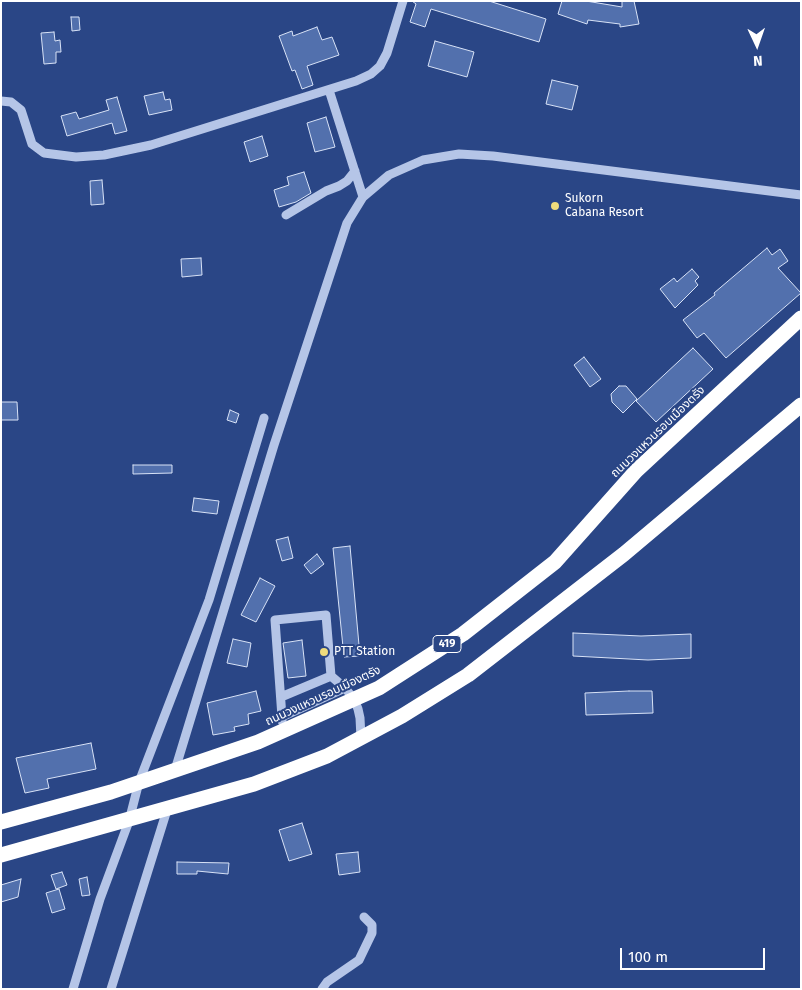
<!DOCTYPE html>
<html>
<head>
<meta charset="utf-8">
<style>
  body { margin:0 }
  #map { position:relative; width:802px; height:990px; overflow:hidden; background:#2a4686; font-family:"Fira Sans",sans-serif }
  canvas { display:block }
  .frame { position:absolute; inset:0; border:2px solid #fff; pointer-events:none }
  .north { position:absolute; left:732px; top:20px; width:50px; height:50px; -webkit-text-stroke:4px #2a4686; paint-order:stroke; rotate:177deg; font-size:14px; font-weight:700; line-height:20px; text-align:center; color:#fff }
  .north::after { content:''; display:block; margin:auto; width:18px; height:22px; background:#fff; clip-path:polygon(50% 0,100% 100%,50% 72%,0 100%) }
  .scale { position:absolute; left:620px; top:948px; width:145px; height:22px; box-sizing:border-box; border:2px solid #fff; border-top:0; padding-left:6px; font-size:15px; line-height:18px; white-space:nowrap; color:#fff; -webkit-text-stroke:4px #2a4686; paint-order:stroke }
</style>
</head>
<body>
<div id="map">
<canvas width="802" height="990"></canvas>
<div class="frame"></div>
<div class="north">N</div>
<div class="scale">100 m</div>
</div>
<script>
const g = document.querySelector('canvas').getContext('2d');
g.lineJoin = 'round';
function fill(path, color) { g.fillStyle = color; g.fill(path, 'evenodd'); }
const toPath = rows => new Path2D(rows.map(r => 'M' + r).join(''));
function strokePath(path, color, width, dash) { g.strokeStyle = color; g.lineWidth = width; g.lineCap = dash ? 'butt' : 'round'; g.setLineDash(dash || []); g.stroke(path); }
function drawText(font, color, halo, rows, align = 'center') {
  g.font = font + ' "Fira Sans","Noto Sans Thai",sans-serif'; g.lineWidth = 4; g.setLineDash([]); g.textBaseline = 'middle'; g.strokeStyle = halo; g.fillStyle = color; for (const [text, x, y, turn = 0] of rows) {
    g.save(); g.translate(x, y); g.rotate((+turn || 0) * Math.PI / 180); g.textAlign = isNaN(turn) ? turn : align; if (halo) g.strokeText(text, 0, 0); g.fillText(text, 0, 0); g.restore();
  }
}
const building = toPath([
  [412,1,489,1,546,19,539,42,431,9,425,27,410,22,416,4,412,1],
  [562,1,586,1,622,7,622,1,634,1,639,24,620,27,620,24,588,20,587,24,558,14,562,1],
  [71,17,79,17,80,30,72,31,71,17],
  [317,27,322,40,332,37,339,55,307,66,313,85,302,89,295,70,292,71,279,36,292,31,293,36,317,27],
  [54,32,55,41,60,40,61,52,56,52,56,63,44,64,41,33,54,32],
  [435,41,474,52,467,77,428,66,435,41],
  [552,80,578,86,572,110,546,104,552,80],
  [163,92,165,100,170,99,172,110,149,115,144,96,163,92],
  [117,97,127,131,115,134,112,123,67,136,61,116,76,112,79,119,109,110,106,100,117,97],
  [326,117,335,147,315,152,307,123,326,117],
  [262,136,268,156,250,162,244,142,262,136],
  [304,172,311,193,296,202,279,207,274,190,289,185,287,177,304,172],
  [102,180,104,204,91,205,90,181,102,180],
  [767,248,772,255,780,249,788,261,778,268,801,293,726,358,704,333,697,338,683,320,715,295,714,293,767,248],
  [201,258,202,275,182,277,181,259,201,258],
  [692,269,699,277,695,281,698,285,675,308,660,289,674,278,677,282,692,269],
  [693,348,713,369,656,422,636,401,693,348],
  [584,357,601,379,590,387,574,365,584,357],
  [619,386,626,386,637,399,623,413,612,402,611,394,619,386],
  [1,402,17,402,18,420,1,420,1,402],
  [230,410,239,414,236,423,227,420,230,410],
  [133,465,172,465,172,473,133,474,133,465],
  [194,498,219,501,217,514,192,511,194,498],
  [288,537,293,558,282,561,276,540,288,537],
  [350,546,360,656,344,657,333,548,350,546],
  [317,554,324,564,311,574,304,565,317,554],
  [260,578,275,586,256,622,241,615,260,578],
  [573,633,641,636,691,634,691,658,648,660,573,656,573,633],
  [233,639,251,643,247,667,227,663,233,639],
  [302,640,306,676,288,678,283,643,302,640],
  [256,691,261,711,248,714,249,724,234,727,235,731,213,735,207,703,256,691],
  [629,691,652,691,653,713,586,715,585,693,629,691],
  [91,743,96,769,47,779,49,788,25,793,16,758,91,743],
  [302,823,312,854,289,861,279,830,302,823],
  [358,852,360,872,339,875,336,854,358,852],
  [177,862,229,863,228,874,197,871,197,874,177,874,177,862],
  [62,872,67,885,56,889,51,875,62,872],
  [87,877,90,895,82,896,79,879,87,877],
  [21,879,18,897,1,902,1,885,21,879],
  [59,889,65,909,52,913,46,893,59,889]
]);
const minor = toPath([
  [329,90,363,197],
  [1,101,11,102,21,110,32,144,44,153,76,157,104,155,151,145,356,81,371,74,380,66,387,53,403,1],
  [286,215,326,191,339,186,347,181,355,171],
  [281,697,331,676],
  [282,717,275,620,326,615,331,676,345,688],
  [282,721,282,717,345,688,354,699,358,709,360,718,361,738],
  [175,770,274,445,347,223,363,197,389,175,423,160,459,154,493,156,801,195],
  [73,989,100,899,129,821,139,782,209,600,264,418],
  [111,989,167,810],
  [322,989,327,982,359,960,372,933,372,925,364,917]
]);
const highway = toPath([
  [1,822,111,792,258,742,379,688,463,634,555,562,636,471,801,318],
  [1,855,254,784,327,756,402,716,468,675,624,554,801,405]
]);
const markers = [
  [555,206,5,"#eedb7c"],
  [324,652,5,"#eedb7c"]
];
const shields = [
  [447,644,28]
];
const shieldNames = [
  ["419",447,644]
];
const poiNames = [
  ["Sukorn",565,199],
  ["Cabana Resort",565,213],
  ["PTT Station",334,652]
];
const streetNames = [
  ["ถนนวงแหวนรอบเมืองตรัง",658,432,-44],
  ["ถนนวงแหวนรอบเมืองตรัง",323,696,-25]
];
fill(building, '#5270ad');
strokePath(building, '#d8e2f6', 1);
strokePath(minor, '#b5c5e7', 9);
strokePath(highway, '#fff', 15);
for (const [x, y, r, color] of markers) { const dot = new Path2D(); dot.arc(x, y, r, 0, 2 * Math.PI); g.fillStyle = color; g.fill(dot); strokePath(dot, '#2a4686', 2); }
for (const [x, y, w] of shields) { const box = new Path2D(); box.roundRect(x - w / 2, y - 8.5, w, 17, 4); g.fillStyle = '#2a4686'; g.fill(box); strokePath(box, '#fff', 1); }
drawText('bold 11px', '#fff', null, shieldNames);
drawText('12px', '#fff', '#2a4686', poiNames, 'left');
drawText('12px', '#fff', '#2a4686', streetNames);
</script>
</body>
</html>
